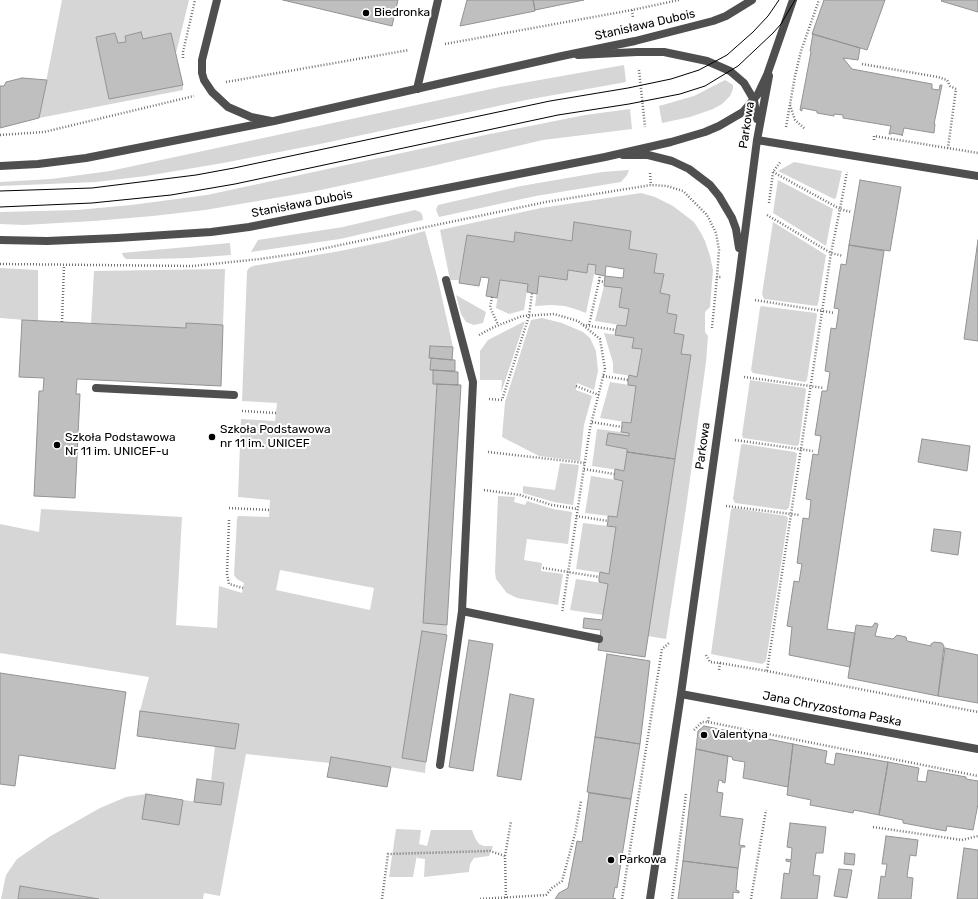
<!DOCTYPE html>
<html>
<head>
<meta charset="utf-8">
<style>
  body { margin:0 }
  canvas { display:block; background:#fff }
</style>
</head>
<body>
<canvas width="978" height="899"></canvas>
<script>
const g = document.querySelector('canvas').getContext('2d');
g.lineJoin = 'round';
function fill(path, color) { g.fillStyle = color; g.fill(path, 'evenodd'); }
const toPath = rows => new Path2D(rows.map(r => 'M' + r).join(''));
function strokePath(path, color, width, dash) { g.strokeStyle = color; g.lineWidth = width; g.lineCap = dash ? 'butt' : 'round'; g.setLineDash(dash || []); g.stroke(path); }
function drawText(font, color, halo, rows, align = 'center') {
  g.font = font + ' Rubik,sans-serif'; g.lineWidth = 4; g.setLineDash([]); g.textBaseline = 'middle'; g.strokeStyle = halo; g.fillStyle = color; for (const [text, x, y, turn = 0] of rows) {
    g.save(); g.translate(x, y); g.rotate((+turn || 0) * Math.PI / 180); g.textAlign = isNaN(turn) ? turn : align; if (halo) g.strokeText(text, 0, 0); g.fillText(text, 0, 0); g.restore();
  }
}
const green = toPath([
  [62,0,189,0,176,53,171,33,143,39,141,32,125,36,126,42,118,43,115,33,96,37,109,99,183,85,183,90,39,118],
  [624,65,626,82,526,100,320,144,223,163,146,176,96,182,0,186,0,182,51,179,110,171,500,87],
  [725,80,733,85,733,89,730,96,722,104,713,109,690,117,662,123,659,106,694,96],
  [630,109,632,129,543,140,432,166,316,191,205,210,153,216,94,221,24,225,0,224,0,212,77,210,131,205,207,195,485,135,585,115],
  [794,162,842,171,836,198,834,199,778,171],
  [629,170,627,175,621,182,536,196,439,217,436,210,438,205,521,186,602,172],
  [778,180,833,209,826,246,773,213],
  [641,193,655,197,673,206,694,222,701,233,705,241,710,256,713,270,710,307,705,312,705,332,708,336,706,362,686,508,666,639,648,636,691,356,681,354,683,335,674,333,677,315,667,313,670,295,660,293,664,274,654,273,657,254,629,249,631,231,575,222,572,241,515,233,514,242,467,235,459,280,450,280,440,230,541,208],
  [415,210,420,212,422,214,423,220,340,239,251,252,258,240,343,227],
  [773,222,826,255,818,304,817,306,764,299,762,294],
  [425,231,438,280,453,347,430,346,430,370,433,370,433,384,437,384,423,623,447,625,447,635,422,631,402,758,426,762,425,773,331,757,330,763,246,754,220,896,204,893,203,899,99,899,21,886,18,899,1,899,6,875,17,859,49,837,100,808,126,797,146,794,143,819,179,825,183,800,220,805,224,783,211,781,215,746,140,711,149,677,0,653,0,524,39,532,41,509,182,517,176,625,217,628,219,586,242,593,244,583,237,579,234,575,237,519,238,516,269,517,270,500,238,497,241,419,275,421,277,403,242,401,247,271,249,268,253,266,340,251,388,241],
  [280,570,374,588,370,610,276,590],
  [230,243,231,255,190,258,152,259,126,259,123,256,122,253],
  [588,264,596,265,586,313,578,310,565,306,552,305,535,306,539,276,566,280,568,270,587,273],
  [0,268,38,270,38,321,0,318],
  [225,269,223,325,186,323,186,328,91,323,94,271],
  [500,280,528,284,524,310,509,314,496,308],
  [604,286,622,288,619,307,629,309,626,326,595,321],
  [456,295,486,312,483,323,474,325,466,322,461,314],
  [761,306,816,313,817,315,807,380,805,382,753,373,751,370,760,308],
  [542,318,562,323,583,332,590,338,596,351,598,371,594,390,577,383,576,390,592,396,584,425,580,461,539,456,502,437,505,402,531,320],
  [525,321,501,393,502,380,480,380,480,351,488,340],
  [604,333,634,338,632,348,642,349,637,377,613,373,613,363],
  [750,380,805,388,806,390,799,444,797,446,743,438,742,435],
  [610,382,636,386,631,423,600,418],
  [597,429,629,433,629,436,606,445,627,449,624,471,592,466],
  [743,444,795,452,797,454,789,508,786,510,735,503,733,499,741,445],
  [560,463,579,465,573,505,554,502,523,493,523,486,555,490],
  [591,476,623,481,617,517,585,513],
  [498,496,515,497,514,502,525,505,527,501,553,509,572,512,568,544,527,539,524,560,542,563,541,571,563,574,558,605,517,598,507,593,496,579,495,572],
  [734,508,786,516,788,518,766,661,762,664,711,654,731,509],
  [583,523,616,527,609,574,576,569],
  [576,579,608,584,603,615,570,610],
  [396,829,421,830,419,844,427,846,431,830,472,830,475,838,479,844,484,846,493,846,489,856,474,858,470,864,469,872,424,877,425,859,417,858,417,855,413,877,389,877]
]);
const building = toPath([
  [283,0,398,0,392,26,283,0],
  [467,0,533,0,535,11,460,26,467,0],
  [533,0,584,0,535,10,533,0],
  [824,0,885,0,867,50,812,34,824,0],
  [942,0,978,0,978,12,941,1,942,0],
  [141,32,143,39,171,33,183,85,109,99,96,37,115,33,118,43,126,42,125,36,141,32],
  [813,34,860,48,858,60,843,58,852,69,932,84,932,89,939,90,940,85,942,85,934,124,935,124,934,133,904,128,902,136,902,135,891,133,891,134,889,134,891,126,843,118,843,115,834,114,834,116,817,113,817,111,802,108,802,111,800,110,811,52,810,51,813,34],
  [22,78,47,80,39,118,0,128,0,86,4,86,6,82,22,78],
  [860,180,901,187,890,251,849,245,860,180],
  [574,222,631,231,629,249,657,254,654,273,664,274,660,293,670,295,667,313,677,315,674,333,684,335,681,354,691,355,675,459,627,452,627,449,606,445,608,433,629,436,629,433,621,432,622,427,622,422,631,423,636,386,628,385,628,380,629,375,637,377,642,349,632,348,634,338,615,335,617,325,626,326,629,309,619,307,622,288,604,286,605,276,623,278,624,269,606,266,605,276,595,274,596,265,588,264,587,273,568,270,567,280,539,276,537,294,527,292,528,284,500,280,497,298,486,296,489,278,481,277,479,286,459,283,467,235,514,242,515,232,572,241,574,222],
  [978,240,978,341,964,339,978,240],
  [849,245,884,251,827,629,855,633,850,667,789,655,792,627,787,626,794,581,799,582,802,564,797,563,803,518,809,519,811,500,806,499,813,454,818,455,821,436,815,435,822,391,827,391,830,372,825,371,831,328,836,329,839,309,834,308,841,264,846,265,849,245],
  [22,320,186,328,186,323,223,325,221,386,77,379,76,394,80,394,75,498,34,496,39,391,43,391,44,378,19,377,22,320],
  [430,346,453,347,452,360,429,358,430,346],
  [431,358,455,360,455,371,430,370,431,358],
  [433,370,458,372,458,385,433,384,433,370],
  [437,384,461,385,447,625,423,623,437,384],
  [922,439,970,446,967,471,918,462,922,439],
  [627,452,675,459,645,657,598,650,601,630,583,628,584,618,602,620,608,584,599,582,599,577,600,572,609,574,616,527,607,526,608,521,608,516,617,517,623,481,614,479,615,469,624,471,627,452],
  [934,529,961,532,958,555,931,551,934,529],
  [875,623,878,624,875,636,893,639,897,635,906,637,907,641,931,646,931,644,934,642,942,643,944,646,938,696,848,678,856,625,872,627,875,623],
  [422,631,447,635,426,762,402,758,422,631],
  [469,640,493,644,473,771,449,767,469,640],
  [945,648,978,655,978,703,938,696,945,648],
  [607,654,650,661,640,744,595,737,607,654],
  [0,673,126,692,115,769,19,755,15,786,0,784,0,673],
  [510,694,534,699,521,780,497,776,510,694],
  [140,711,239,724,235,749,137,736,140,711],
  [704,726,793,744,788,787,743,778,745,762,733,760,732,757,696,749,698,731,704,726],
  [595,737,640,744,631,799,587,792,595,737],
  [793,744,827,751,825,763,834,765,836,753,888,762,879,815,854,810,853,813,810,805,811,800,787,795,793,744],
  [696,749,728,756,725,783,722,782,723,781,719,780,717,792,723,793,720,816,743,819,739,845,745,846,745,847,741,847,738,868,683,861,696,749],
  [331,757,391,767,387,787,327,777,331,757],
  [888,762,919,768,917,781,926,782,928,770,966,777,966,779,978,781,978,804,973,830,947,826,946,831,903,823,903,820,879,815,888,762],
  [197,779,224,783,221,805,194,802,197,779],
  [589,793,631,799,617,888,615,887,613,898,616,899,555,899,559,893,568,888,577,841,582,842,589,793],
  [146,794,183,800,179,825,142,819,146,794],
  [790,823,826,827,823,853,816,853,813,875,820,876,817,899,781,899,784,873,789,874,791,862,786,861,786,859,791,860,792,848,787,847,790,823],
  [886,836,918,840,916,856,910,855,907,877,913,878,911,899,878,899,881,876,885,877,887,864,882,864,886,836],
  [964,848,978,850,978,899,957,899,964,848],
  [845,853,855,854,854,865,844,864,845,853],
  [683,861,738,868,736,890,739,891,739,893,733,892,733,899,678,899,683,861],
  [839,869,852,870,847,898,834,896,839,869],
  [20,886,99,899,18,899,20,886]
]);
const path = toPath([
  [632,10,633,18],
  [445,44,632,10,679,0],
  [183,58,183,52,195,0],
  [862,64,938,77,947,80,950,86,956,89,948,148],
  [639,70,645,127],
  [226,82,409,50],
  [790,105,795,120,805,129],
  [786,127,795,76,801,51,819,0],
  [0,135,44,132,194,96],
  [874,140,874,136,978,153],
  [773,172,840,209,847,172],
  [650,173,651,185],
  [769,203,773,172,781,161],
  [767,215,831,253,843,256],
  [0,264,193,266,260,259,302,253,546,202,651,185,667,186,683,191,707,215,716,233,719,250,717,277,721,277],
  [599,281,600,275],
  [492,297,490,307,498,325],
  [755,300,835,313],
  [62,322,64,266],
  [583,325,616,330],
  [589,325,599,281,604,282],
  [712,328,717,277],
  [479,335,494,327,522,316,554,314,578,321,600,339,605,369,590,428,562,613],
  [603,376,628,380],
  [744,377,824,388],
  [576,386,599,395],
  [489,399,502,400,529,316,532,293],
  [242,411,276,413],
  [592,422,622,427],
  [735,440,813,451],
  [488,452,585,463],
  [584,469,614,474],
  [484,490,520,495,552,505,578,509],
  [726,506,799,515],
  [229,508,270,510],
  [576,516,608,521],
  [229,520,227,574,229,584,243,588],
  [543,568,599,577],
  [706,655,710,662,720,663,719,670],
  [720,663,767,671,831,253,840,209,851,212],
  [767,671,978,712],
  [708,722,978,776],
  [694,730,702,722,708,722,709,716],
  [873,827,962,840,978,836],
  [506,898,505,856,511,821],
  [382,899,388,854,490,851,505,856],
  [480,899,546,895,552,888,562,881,575,834,581,801],
  [622,899,662,649,669,643],
  [672,899,686,794],
  [751,899,766,810]
]);
const service = toPath([
  [417,89,438,0],
  [96,388,234,395]
]);
const minor = toPath([
  [217,0,202,60,202,73,204,80,212,92,228,107,251,117,271,121],
  [578,55,637,52,664,52,707,61,730,71,744,83,754,100,757,119],
  [757,140,978,176],
  [623,155,648,155,672,161,689,169,710,185,719,196,732,218,736,229,739,248],
  [446,280,473,382,462,611,599,639],
  [681,694,978,749],
  [440,765,462,611],
  [650,899,681,694,739,279,757,140,769,76]
]);
const tertiary = toPath([
  [0,166,38,164,86,158,274,121,562,56,635,41,713,21,726,16,752,0],
  [0,240,47,241,117,238,211,232,249,227,605,157,671,142,705,132,719,126,743,112,758,94,767,75,793,0]
]);
const tram = toPath([
  [0,191,92,188,196,175,234,168,550,101,628,88,671,79,699,70,727,55,753,32,768,16,779,0],
  [0,207,92,203,171,195,235,184,558,115,629,104,680,94,705,86,738,66,773,33,781,24,795,0]
]);
const markers = [
  [366,13,4,"#000"],
  [212,437,4,"#000"],
  [57,445,4,"#000"],
  [704,735,4,"#000"],
  [611,860,4,"#000"]
];
const poiNames = [
  ["Biedronka",374,13],
  ["Szkoła Podstawowa",220,430],
  ["nr 11 im. UNICEF",220,444],
  ["Szkoła Podstawowa",65,438],
  ["Nr 11 im. UNICEF-u",65,452],
  ["Valentyna",712,735],
  ["Parkowa",619,860]
];
const streetNames = [
  ["Stanisława Dubois",645,25,-13],
  ["Parkowa",747,125,-81],
  ["Stanisława Dubois",302,204,-11],
  ["Parkowa",703,446,-82],
  ["Jana Chryzostoma Paska",832,709,11]
];
fill(green, '#d6d6d6');
fill(building, '#bfbfbf');
strokePath(building, '#939393', 1);
strokePath(path, '#717171', 2.5, [1, 2]);
strokePath(service, '#4f4f4f', 8);
strokePath(minor, '#4f4f4f', 8);
strokePath(tertiary, '#4f4f4f', 8);
strokePath(tram, '#000', 1);
for (const [x, y, r, color] of markers) { const dot = new Path2D(); dot.arc(x, y, r, 0, 2 * Math.PI); g.fillStyle = color; g.fill(dot); strokePath(dot, '#fff', 1.5); }
drawText('12px', '#000', '#fff', poiNames, 'left');
drawText('12px', '#000', '#fff', streetNames);
</script>
</body>
</html>
